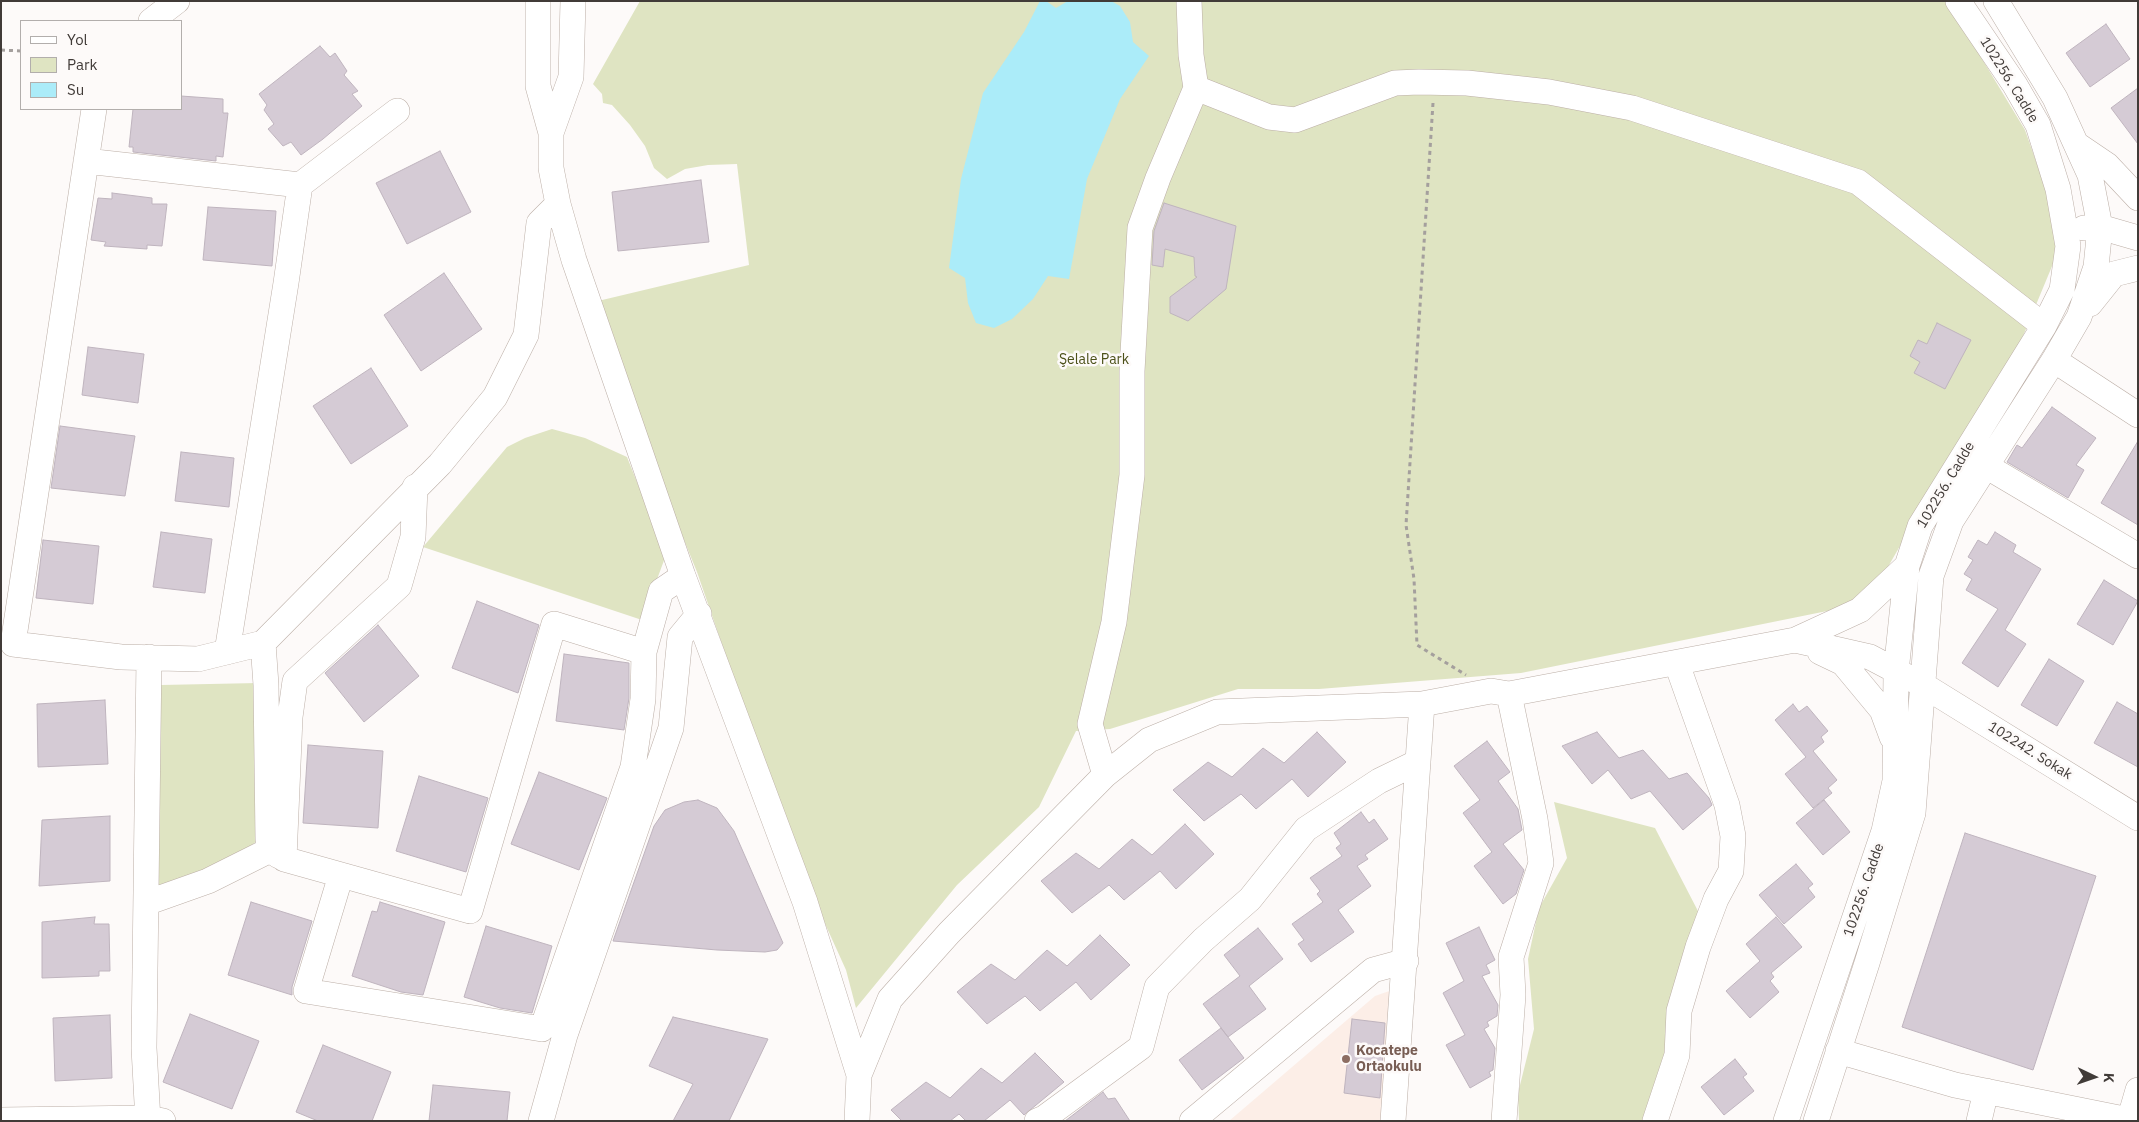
<!DOCTYPE html>
<html>
<head>
<meta charset="utf-8">
<style>
  body { margin:0 }
  #map { position:relative; width:2139px; height:1122px; overflow:hidden; background:#fdfaf9; font-family:"IBM Plex Sans",sans-serif }
  canvas { display:block }
  .frame { position:absolute; inset:0; border:2px solid #413b38; pointer-events:none }
  .legend { position:absolute; left:20px; top:20px; width:162px; height:90px; box-sizing:border-box; background:#fdfaf9; border:1px solid #b2aeac; margin:0; padding:6px 9px; list-style:none; font-size:15px; color:#413b38 }
  .legend li { display:flex; align-items:center; gap:10px; height:25px }
  .legend b { width:25px; border:1px solid #b2aeac }
  .north { position:absolute; left:2069px; top:1052px; width:50px; height:50px; -webkit-text-stroke:4px #fdfaf9; paint-order:stroke; rotate:93deg; font-size:14px; font-weight:700; line-height:20px; text-align:center; color:#413b38 }
  .north::after { content:''; display:block; margin:auto; width:18px; height:22px; background:#413b38; clip-path:polygon(50% 0,100% 100%,50% 72%,0 100%) }
</style>
</head>
<body>
<div id="map">
<canvas width="2139" height="1122"></canvas>
<div class="frame"></div>
<ul class="legend">
<li><b style="height:6px;background:#fff"></b>Yol</li>
<li><b style="height:14px;background:#dfe4c2"></b>Park</li>
<li><b style="height:14px;background:#abecf9"></b>Su</li>
</ul>
<div class="north">K</div>
</div>
<script>
const g = document.querySelector('canvas').getContext('2d');
g.lineJoin = 'round';
function fill(path, color) { g.fillStyle = color; g.fill(path, 'evenodd'); }
const toPath = rows => new Path2D(rows.map(r => 'M' + r).join(''));
function strokePath(path, color, width, dash) { g.strokeStyle = color; g.lineWidth = width; g.lineCap = dash ? 'butt' : 'round'; g.setLineDash(dash || []); g.stroke(path); }
function drawText(font, color, halo, rows, align = 'center') {
  g.font = font + ' "IBM Plex Sans",sans-serif'; g.lineWidth = 5; g.setLineDash([]); g.textBaseline = 'middle'; g.strokeStyle = halo; g.fillStyle = color; for (const [text, x, y, turn = 0] of rows) {
    g.save(); g.translate(x, y); g.rotate((+turn || 0) * Math.PI / 180); g.textAlign = isNaN(turn) ? turn : align; if (halo) g.strokeText(text, 0, 0); g.fillText(text, 0, 0); g.restore();
  }
}
const education = toPath([
  [1395,989,1384,1121,1229,1121,1375,996]
]);
const green = toPath([
  [640,1,1947,1,2025,130,2057,221,2055,259,2016,353,1995,381,1885,572,1865,592,1842,608,1521,673,1319,689,1238,689,1110,729,1076,731,1039,807,957,885,856,1008,846,970,798,864,697,572,667,498,598,301,749,265,737,164,708,165,685,169,667,179,654,168,645,146,630,125,612,105,603,103,602,94,593,84],
  [552,429,585,438,627,457,666,555,642,620,423,547,507,447,525,438],
  [258,683,259,839,242,854,155,894,161,685],
  [1554,802,1655,828,1699,913,1671,1050,1652,1121,1519,1121,1518,1093,1534,1029,1528,959,1539,908,1567,858]
]);
const water = toPath([
  [1040,1,1046,1,1056,8,1068,1,1111,1,1120,6,1130,22,1133,42,1149,56,1120,99,1087,179,1069,279,1048,276,1033,299,1012,319,994,328,976,323,968,303,965,278,949,268,961,179,983,93,1024,32]
]);
const building = toPath([
  [2106,24,2130,59,2090,87,2066,53,2106,24],
  [320,46,330,57,335,53,347,71,344,75,358,91,352,94,362,106,323,139,301,155,291,142,283,146,268,129,274,124,264,110,267,105,259,94,320,46],
  [2138,88,2138,144,2111,108,2138,88],
  [181,96,223,99,223,113,228,113,223,157,216,156,216,161,133,152,133,147,129,147,133,109,181,109,181,96],
  [440,151,471,212,407,244,376,183,440,151],
  [701,180,709,242,618,251,612,192,701,180],
  [112,193,152,198,152,204,167,204,162,246,147,245,147,249,104,246,106,242,91,240,98,198,112,199,112,193],
  [1164,203,1236,226,1226,289,1188,321,1170,313,1170,297,1197,277,1195,276,1194,257,1165,249,1163,267,1152,265,1154,231,1164,203],
  [208,207,276,211,272,266,203,260,208,207],
  [444,273,482,329,421,371,384,315,444,273],
  [1937,323,1971,340,1945,389,1914,373,1920,362,1910,356,1918,340,1927,344,1937,323],
  [88,347,144,354,138,403,82,395,88,347],
  [371,368,408,426,351,464,313,406,371,368],
  [2052,407,2096,438,2076,465,2084,470,2068,498,2007,462,2017,445,2022,448,2052,407],
  [60,426,135,436,125,496,51,488,60,426],
  [2138,441,2138,525,2101,503,2138,441],
  [181,452,234,458,229,507,175,501,181,452],
  [161,532,212,539,205,593,153,587,161,532],
  [1995,532,2016,545,2013,552,2041,569,2005,630,2026,644,1998,687,1962,663,1998,609,1966,590,1972,579,1964,574,1973,560,1968,557,1978,540,1987,545,1995,532],
  [43,540,99,546,93,604,36,598,43,540],
  [2104,580,2138,601,2113,645,2077,624,2104,580],
  [477,601,539,625,518,693,452,668,477,601],
  [378,625,419,676,364,722,325,673,378,625],
  [564,654,629,663,629,698,624,730,556,721,564,654],
  [2049,659,2084,681,2057,726,2021,705,2049,659],
  [105,700,108,764,38,767,37,704,105,700],
  [2117,702,2138,714,2138,767,2094,743,2117,702],
  [1793,704,1799,712,1807,706,1828,731,1821,737,1824,742,1813,751,1837,780,1828,788,1832,793,1813,808,1785,774,1806,757,1775,720,1793,704],
  [1317,732,1346,762,1308,797,1292,779,1256,809,1241,794,1204,821,1173,790,1208,762,1232,777,1263,748,1284,763,1317,732],
  [1597,732,1619,758,1643,750,1669,779,1687,773,1709,798,1712,805,1683,830,1650,791,1631,799,1608,770,1592,784,1562,746,1597,732],
  [1487,741,1510,772,1498,781,1518,809,1522,830,1503,844,1524,870,1516,894,1503,904,1474,866,1492,852,1463,813,1480,800,1454,766,1487,741],
  [308,745,383,751,378,828,303,823,308,745],
  [539,772,607,798,579,870,511,844,539,772],
  [419,776,488,798,466,872,396,851,419,776],
  [698,800,717,808,734,831,783,943,777,950,765,952,717,950,613,941,654,826,665,810,684,802,698,800],
  [1824,800,1850,832,1823,855,1796,823,1824,800],
  [1361,812,1369,823,1374,819,1388,839,1365,855,1368,859,1357,866,1371,886,1338,910,1354,932,1311,962,1298,944,1304,940,1292,924,1323,902,1317,894,1320,891,1310,878,1342,856,1336,848,1341,844,1334,833,1361,812],
  [110,816,110,881,39,886,42,820,110,816],
  [1185,824,1214,854,1176,889,1160,871,1124,900,1109,885,1072,913,1041,881,1076,853,1099,869,1132,839,1152,855,1185,824],
  [1965,833,2096,876,2033,1070,1902,1027,1965,833],
  [1796,864,1813,884,1808,888,1815,897,1784,924,1759,895,1796,864],
  [251,902,312,921,292,987,292,995,228,975,251,902],
  [380,902,445,922,423,995,401,992,352,976,372,911,377,912,380,902],
  [95,917,94,924,109,924,110,971,99,971,99,976,42,978,42,922,95,917],
  [1776,917,1802,947,1771,973,1774,977,1770,981,1779,992,1750,1018,1726,991,1760,961,1746,944,1776,917],
  [486,926,552,946,532,1013,500,1008,464,997,486,926],
  [1479,927,1495,960,1486,965,1490,973,1482,976,1498,1005,1497,1016,1487,1022,1489,1026,1484,1029,1495,1048,1493,1070,1489,1072,1491,1076,1470,1088,1446,1045,1465,1035,1443,993,1464,981,1446,943,1479,927],
  [1258,928,1283,959,1249,986,1266,1009,1228,1037,1203,1004,1240,976,1224,955,1258,928],
  [1100,935,1130,965,1091,1000,1076,982,1040,1011,1025,996,987,1024,957,992,991,964,1015,980,1047,950,1067,966,1100,935],
  [190,1014,259,1041,232,1109,163,1082,190,1014],
  [110,1015,112,1078,55,1081,53,1018,110,1015],
  [673,1017,768,1039,729,1121,673,1121,693,1084,649,1066,673,1017],
  [1352,1019,1385,1023,1380,1098,1344,1093,1352,1019],
  [1221,1028,1244,1058,1202,1090,1179,1060,1221,1028],
  [323,1045,391,1072,372,1121,318,1121,296,1112,323,1045],
  [1035,1053,1064,1082,1024,1115,1010,1100,984,1121,966,1121,959,1114,950,1121,902,1121,891,1110,926,1082,950,1098,981,1068,1002,1083,1035,1053],
  [1735,1059,1747,1074,1743,1077,1754,1091,1724,1115,1701,1087,1735,1059],
  [433,1085,510,1092,507,1121,429,1121,433,1085],
  [1103,1092,1108,1099,1115,1098,1130,1121,1065,1121,1103,1092]
]);
const path = toPath([
  [1,50,21,51],
  [1433,103,1406,525,1414,579,1417,645,1466,675]
]);
const minor = toPath([
  [538,1,538,86,551,133,551,168,558,204,574,260,683,576,805,902,859,1075,857,1121],
  [151,21,177,1],
  [1196,88,1269,117,1295,120,1395,83,1419,82,1467,83,1549,92,1632,108,1858,182,2044,326],
  [94,109,13,644,121,657,198,659,263,643,440,464,495,397,526,335,539,223,558,204],
  [551,133,571,77,573,1],
  [2076,144,2107,165,2138,198],
  [86,161,300,185],
  [2084,228,2100,227,2138,238],
  [2090,304,2114,274,2138,268],
  [2054,360,2138,415],
  [1986,466,2138,556],
  [415,487,413,537,399,586,295,681,290,717,284,859,470,911,554,624,644,652,661,591,683,576],
  [1795,640,1870,657,1923,685,2138,818],
  [263,643,266,685,268,839,270,850,279,856],
  [227,652,286,283,300,185,397,111],
  [1820,652,1843,663,1882,710,1892,737],
  [1105,775,1090,724,1114,622,1132,475,1132,371,1140,228,1158,178,1196,88,1191,55,1189,1],
  [341,875,306,991,542,1029,633,767,643,699,644,652],
  [146,903,208,881,270,850],
  [1838,1051,1955,1085,2129,1120],
  [859,1075,890,999,949,933,1105,775,1149,740,1217,712,1422,704],
  [1,1120,148,1118,163,1121],
  [148,1121,144,1048,149,657],
  [541,1121,565,1035,671,728,680,637,699,614],
  [1037,1121,1044,1118,1141,1047,1157,987,1203,940,1250,899,1306,829,1379,781,1418,762],
  [1192,1121,1373,970,1406,961],
  [1393,1121,1422,704,1491,691,1509,694,1795,640,1860,610,1907,566],
  [1504,1121,1513,995,1511,957,1541,863,1535,819,1509,694],
  [1655,1121,1677,1055,1679,1011,1698,947,1716,899,1731,871,1733,836,1727,805,1677,664],
  [1786,1121,1884,831,1895,781,1896,672,1907,566,1920,526,2044,326,2062,290,2068,246,2058,189,2038,125,2015,85,1958,1],
  [1816,1121,1867,963,1913,813,1931,576,1951,521,2054,360,2079,317,2096,267,2100,227,2090,175,2055,98,1996,1],
  [1979,1121,1986,1091],
  [2129,1121,2138,1090]
]);
const markers = [
  [1346,1059,5,"#8d6e63"]
];
const streetNames = [
  ["102256. Cadde",2009,80,58],
  ["102256. Cadde",1946,485,-59],
  ["102242. Sokak",2030,751,32],
  ["102256. Cadde",1864,890,-71]
];
const parkNames = [
  ["Şelale Park",1094,360]
];
const educationNames = [
  ["Kocatepe",1356,1051],
  ["Ortaokulu",1356,1067]
];
fill(education, '#fceee7');
fill(green, '#dfe4c2');
fill(water, '#abecf9');
fill(building, '#d5cbd5');
strokePath(building, '#bfb4be', 1);
strokePath(minor, '#bcafa7', 26);
strokePath(path, '#a49f9d', 3, [4, 4]);
strokePath(minor, '#fff', 25);
for (const [x, y, r, color] of markers) { const dot = new Path2D(); dot.arc(x, y, r, 0, 2 * Math.PI); g.fillStyle = color; g.fill(dot); strokePath(dot, '#fdfaf9', 2); }
drawText('14px', '#413b38', '#fdfaf9', streetNames);
drawText('14px', '#4c5119', '#fdfaf9', parkNames);
drawText('bold 14px', '#785e54', '#fdfaf9', educationNames, 'left');
</script>
</body>
</html>
